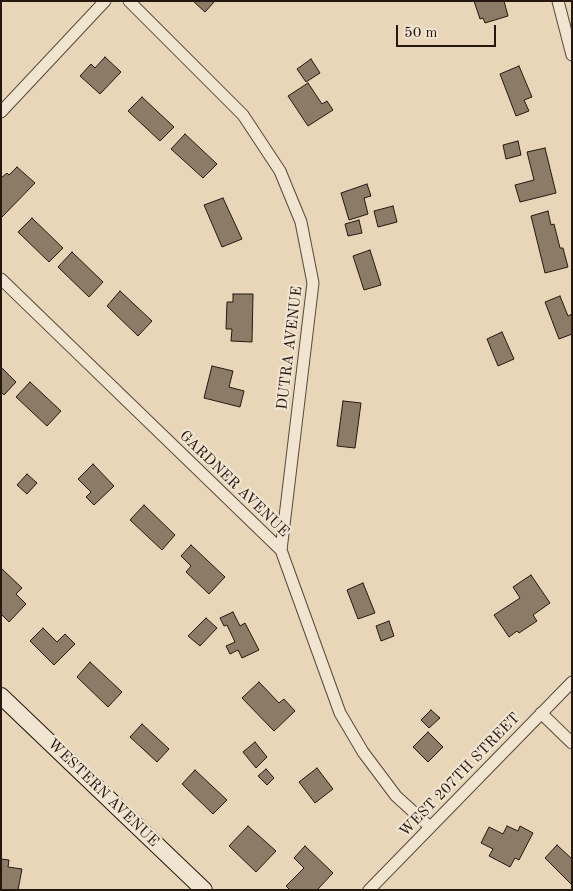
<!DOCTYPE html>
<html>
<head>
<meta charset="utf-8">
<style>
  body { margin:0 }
  #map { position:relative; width:573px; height:891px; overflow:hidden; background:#e9d6b8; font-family:"Old Standard TT",serif }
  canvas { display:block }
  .frame { position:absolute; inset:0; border:2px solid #26180f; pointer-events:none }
  .scale { position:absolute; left:396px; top:25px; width:100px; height:22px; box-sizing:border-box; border:2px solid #26180f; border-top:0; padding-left:6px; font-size:15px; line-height:18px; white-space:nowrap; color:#26180f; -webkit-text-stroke:4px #f1e4d1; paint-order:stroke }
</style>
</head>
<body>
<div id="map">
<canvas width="573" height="891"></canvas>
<div class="frame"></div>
<div class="scale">50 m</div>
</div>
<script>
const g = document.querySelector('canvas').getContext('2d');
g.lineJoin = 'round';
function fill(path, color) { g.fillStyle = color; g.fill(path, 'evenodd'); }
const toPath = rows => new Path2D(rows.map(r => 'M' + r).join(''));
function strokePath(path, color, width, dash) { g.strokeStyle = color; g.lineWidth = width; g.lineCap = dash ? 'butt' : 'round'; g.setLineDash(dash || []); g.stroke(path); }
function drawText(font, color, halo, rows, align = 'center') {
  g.font = font + ' "Old Standard TT",serif'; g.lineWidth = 4.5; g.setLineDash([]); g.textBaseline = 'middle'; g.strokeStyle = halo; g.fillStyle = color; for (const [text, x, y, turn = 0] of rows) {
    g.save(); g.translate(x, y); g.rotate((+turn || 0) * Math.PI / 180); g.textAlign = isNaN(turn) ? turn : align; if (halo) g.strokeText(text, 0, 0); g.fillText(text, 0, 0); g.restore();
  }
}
const building = toPath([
  [193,1,215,1,205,12,193,1],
  [474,1,504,1,508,16,485,23,483,18,480,19,474,1],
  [105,57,121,72,100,94,80,76,91,64,95,68,105,57],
  [311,59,320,73,306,82,297,69,311,59],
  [519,66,532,97,524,100,529,111,516,116,500,74,519,66],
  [308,83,322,104,327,101,333,110,308,126,288,96,308,83],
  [142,97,174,127,160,141,128,111,142,97],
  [185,134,217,164,203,178,171,149,185,134],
  [518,141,521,155,506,159,503,145,518,141],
  [545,148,556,193,520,202,515,185,534,180,527,152,545,148],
  [17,167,35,183,1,218,1,178,7,173,9,175,17,167],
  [367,184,371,196,364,198,368,214,349,220,341,193,367,184],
  [223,198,242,239,222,247,204,205,223,198],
  [393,206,397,222,378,227,374,211,393,206],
  [548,211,551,225,554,224,560,248,563,248,568,267,545,273,531,216,548,211],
  [32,218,63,248,49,262,18,232,32,218],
  [359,220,362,233,348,236,345,224,359,220],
  [370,250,381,285,364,290,353,256,370,250],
  [72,252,103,282,89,297,58,267,72,252],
  [120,291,152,321,138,336,107,306,120,291],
  [233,294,253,294,252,342,231,341,232,329,226,329,227,302,233,302,233,294],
  [560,296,568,316,572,314,572,334,559,339,545,302,560,296],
  [502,332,514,359,498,366,487,339,502,332],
  [212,366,233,371,229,387,244,391,240,407,204,398,212,366],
  [1,367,16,382,4,395,1,392,1,367],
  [30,382,61,411,47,426,16,397,30,382],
  [343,401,361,403,355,448,337,446,343,401],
  [93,464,114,486,94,505,86,497,91,492,78,479,93,464],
  [27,474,37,483,27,494,17,485,27,474],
  [144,505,175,535,162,550,130,520,144,505],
  [191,545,225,577,209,594,186,572,191,566,181,556,191,545],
  [1,568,22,588,16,594,26,604,9,622,1,614,1,568],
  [531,575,550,603,533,615,537,621,519,633,517,631,509,637,494,615,520,598,513,587,531,575],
  [363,583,375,613,358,619,347,590,363,583],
  [233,612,240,626,245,623,259,650,242,658,238,650,230,654,226,646,235,642,227,625,224,626,220,618,233,612],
  [206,618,217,628,200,646,188,636,206,618],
  [389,621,394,636,381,641,376,626,389,621],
  [43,628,57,642,65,634,75,644,54,665,30,641,43,628],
  [90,662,122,692,108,707,77,677,90,662],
  [259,682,279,703,284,699,295,711,274,731,242,698,259,682],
  [431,710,440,718,429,728,421,720,431,710],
  [142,724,169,749,157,762,130,737,142,724],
  [428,732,443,747,428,762,413,747,428,732],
  [255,742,267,757,256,768,243,752,255,742],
  [317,768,333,789,315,803,299,782,317,768],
  [266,769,274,778,267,785,258,776,266,769],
  [195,770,227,800,213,814,182,784,195,770],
  [248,826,276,851,256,872,229,846,248,826],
  [507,826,518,831,520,826,533,833,519,860,515,858,510,867,489,856,493,849,481,843,489,827,503,834,507,826],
  [557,845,572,859,572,885,545,858,557,845],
  [305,846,333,873,317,890,290,890,286,886,304,868,294,858,305,846],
  [1,859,9,860,8,867,22,869,18,890,1,890,1,859]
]);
const street = toPath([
  [129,1,243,115,280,171,301,222,313,283,281,550],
  [558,1,572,55],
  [1,112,105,1],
  [1,279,281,550,340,713,363,752,396,796,430,827],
  [541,713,572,743],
  [369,890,572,682]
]);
const secondary = toPath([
  [1,696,204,890]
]);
const streetNames = [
  ["DUTRA AVENUE",290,348,-83],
  ["GARDNER AVENUE",234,484,44],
  ["WEST 207TH STREET",460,775,-46],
  ["WESTERN AVENUE",103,793,44]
];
fill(building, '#8b7b67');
strokePath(building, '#26180f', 1);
strokePath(street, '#574839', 13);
strokePath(secondary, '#26180f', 18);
strokePath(street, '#f1e4d1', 11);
strokePath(secondary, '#f1e4d1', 16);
drawText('15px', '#26180f', '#f1e4d1', streetNames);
</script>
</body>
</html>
